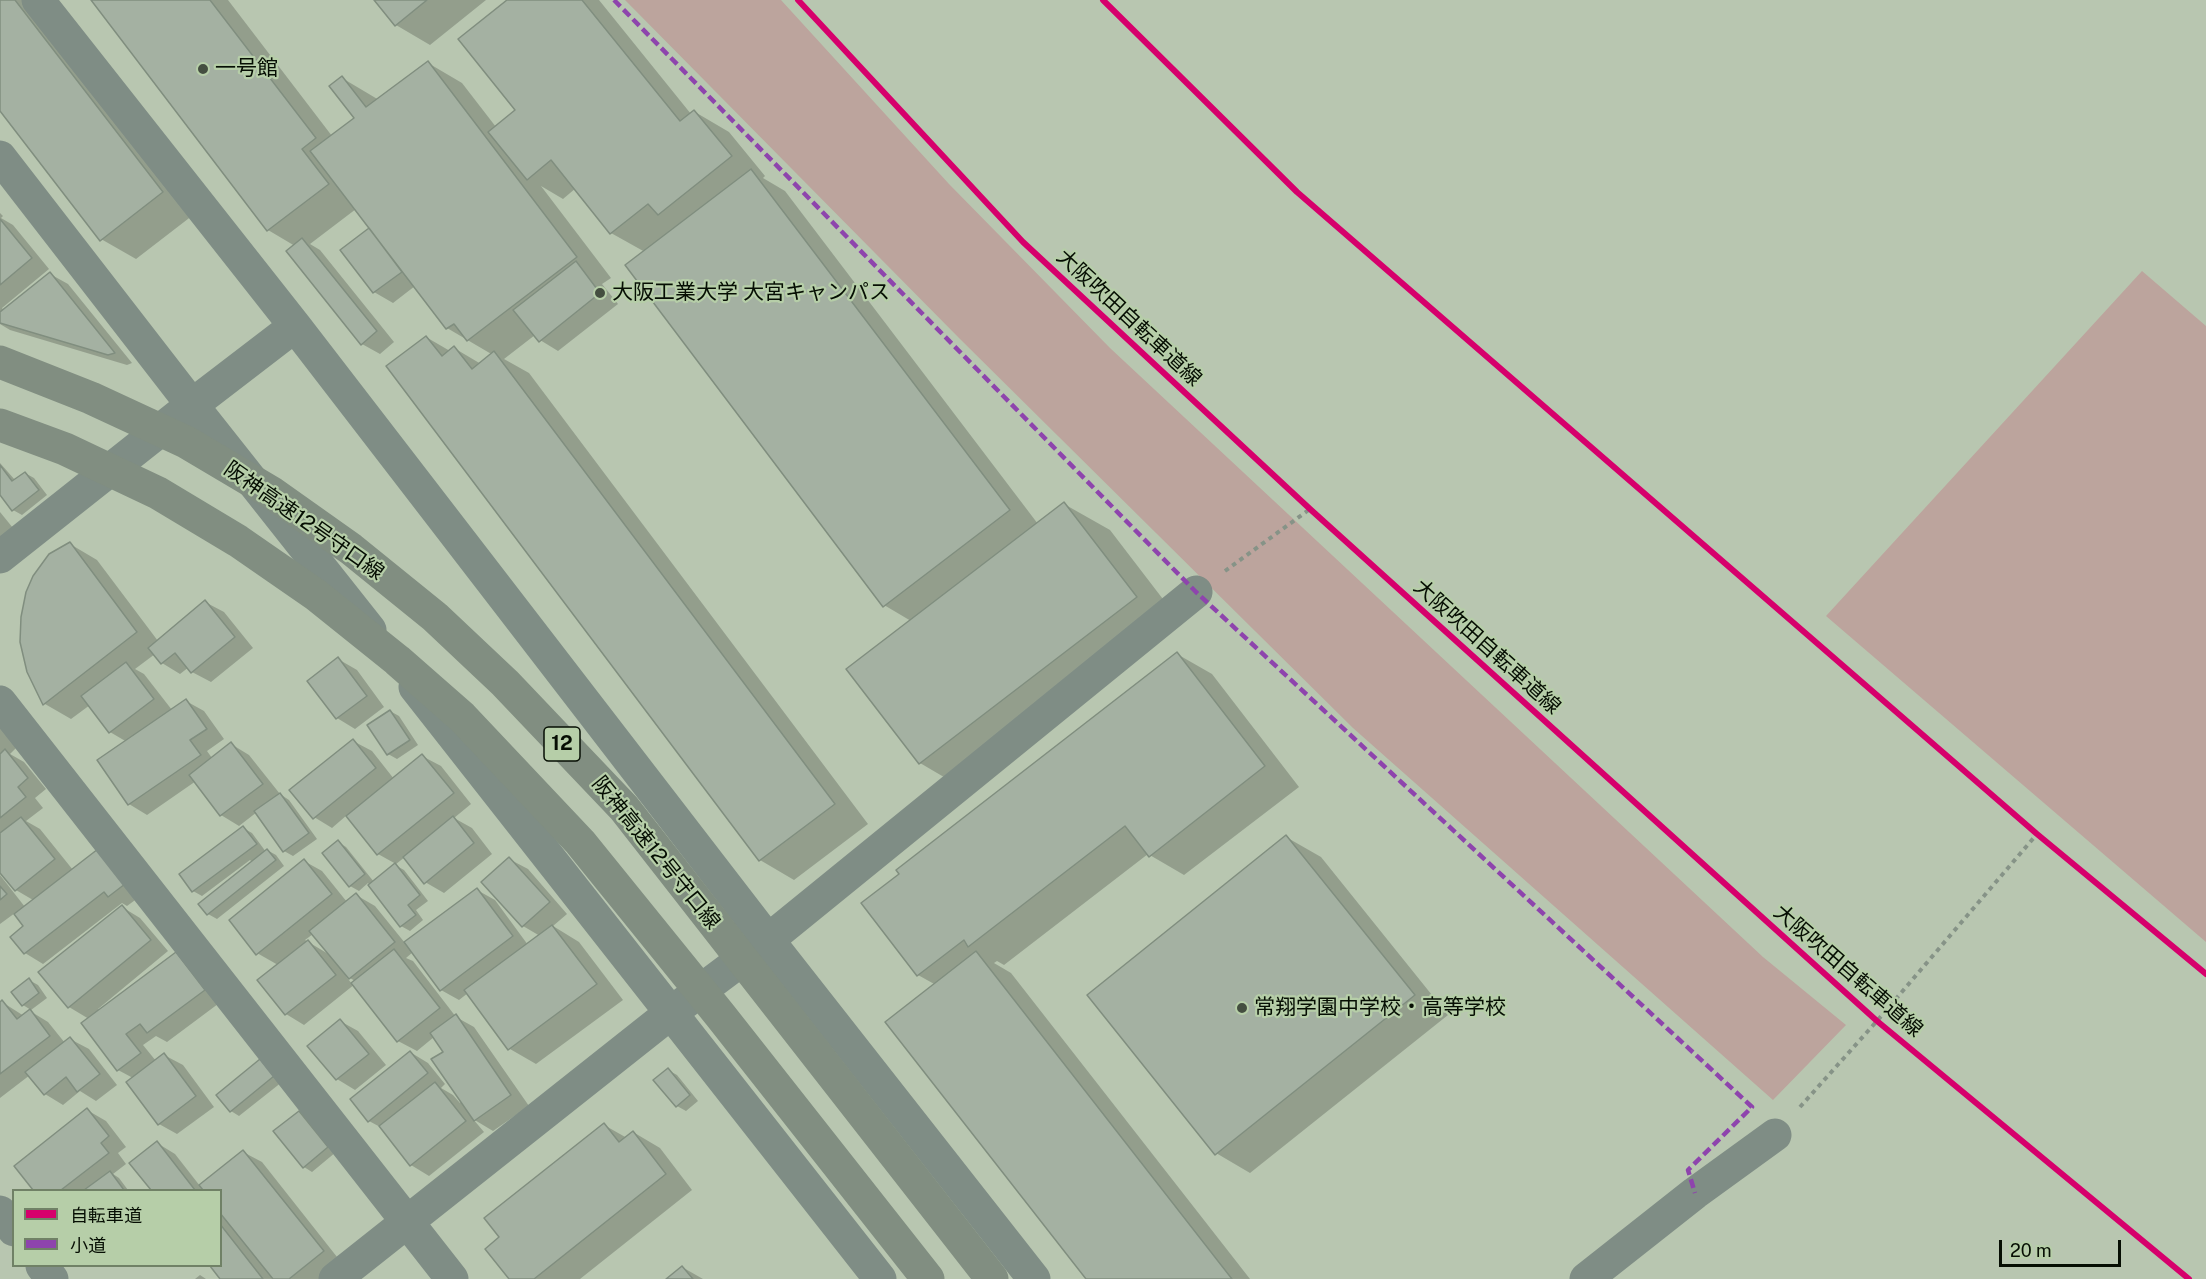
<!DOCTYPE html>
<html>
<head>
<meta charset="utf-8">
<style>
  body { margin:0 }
  #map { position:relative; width:2206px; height:1279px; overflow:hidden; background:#b8c6b0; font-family:"Public Sans","Noto Sans JP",sans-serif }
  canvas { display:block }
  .legend { position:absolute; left:12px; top:1189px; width:210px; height:78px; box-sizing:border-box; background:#b6cea8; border:2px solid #708166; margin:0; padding:8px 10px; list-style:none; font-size:18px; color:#060e03 }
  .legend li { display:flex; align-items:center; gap:12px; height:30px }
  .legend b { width:30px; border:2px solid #708166 }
  .scale { position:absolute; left:1999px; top:1240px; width:122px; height:27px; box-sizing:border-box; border:3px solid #060e03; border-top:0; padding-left:8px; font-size:18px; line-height:21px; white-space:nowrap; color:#060e03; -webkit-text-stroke:4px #b6cea8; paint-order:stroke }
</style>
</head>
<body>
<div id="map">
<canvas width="2206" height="1279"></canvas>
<ul class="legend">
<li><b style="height:8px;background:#d6006c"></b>自転車道</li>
<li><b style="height:8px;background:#8e44ad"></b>小道</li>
</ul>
<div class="scale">20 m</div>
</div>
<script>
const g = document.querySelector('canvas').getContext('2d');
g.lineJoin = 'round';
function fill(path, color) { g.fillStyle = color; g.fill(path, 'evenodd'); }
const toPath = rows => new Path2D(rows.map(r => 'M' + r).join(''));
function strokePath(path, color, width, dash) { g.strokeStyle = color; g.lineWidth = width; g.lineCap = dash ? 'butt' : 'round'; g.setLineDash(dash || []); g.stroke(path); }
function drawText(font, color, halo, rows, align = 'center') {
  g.font = font + ' "Public Sans","Noto Sans JP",sans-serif'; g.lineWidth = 4.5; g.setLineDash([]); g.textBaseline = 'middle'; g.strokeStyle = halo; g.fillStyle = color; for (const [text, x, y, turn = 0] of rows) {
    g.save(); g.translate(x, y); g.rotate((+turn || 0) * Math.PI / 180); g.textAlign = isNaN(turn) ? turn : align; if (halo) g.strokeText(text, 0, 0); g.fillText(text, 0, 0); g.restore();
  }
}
const green = toPath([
  [625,0,781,0,949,184,1110,348,1763,957,1846,1025,1773,1100,1353,728,960,339],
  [2142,271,2206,326,2206,942,1826,616]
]);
const shadow = toPath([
  [0,0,33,0,197,212,136,259,101,239,0,108],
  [93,0,228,0,332,136,356,118,342,78,379,100,428,63,462,83,496,127,517,110,509,0,599,0,691,114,695,112,729,132,765,176,763,178,785,191,1038,524,1064,504,1110,530,1182,624,966,790,920,763,911,621,884,605,645,252,611,233,576,188,563,199,541,186,611,278,602,284,618,304,558,351,540,340,535,335,504,359,529,373,868,824,794,880,760,860,426,337,450,351,454,348,481,364,493,355,447,328,415,286,393,303,374,292,342,250,375,233,356,209,310,244,320,250,394,342,380,354,362,344,295,246,268,230],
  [376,0,486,0,430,45,396,25],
  [0,213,3,216,1,218,13,225,49,269,2,308,4,311,50,274,68,284,132,363,127,365,10,330,0,324],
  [0,463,15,480,25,473,34,478,47,495,22,515,13,510,0,493],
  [0,512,13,528,0,538],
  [70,544,97,560,158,641,205,602,224,612,253,648,211,682,192,672,189,667,180,674,162,663,155,654,135,669,144,674,172,710,186,701,204,711,224,739,207,751,212,758,231,744,249,755,280,794,289,800,317,839,293,856,284,851,257,812,239,826,221,815,196,781,147,815,129,804,127,742,110,732,90,705,71,719,45,704,28,671],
  [1177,654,1212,674,1299,787,1184,875,1148,854,1004,965,997,961,994,963,1011,973,1250,1279,1088,1279,936,985,918,975],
  [338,659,357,670,384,707,355,729,337,718],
  [390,711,399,716,418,745,397,759,388,754],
  [0,727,16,748,10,754,24,762,46,789,35,798,43,808,26,821,40,829,73,870,98,851,142,895,127,906,122,903,43,964,25,953,25,927,15,913,0,924,0,875,25,907,33,900,16,890,0,870],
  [353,741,372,751,394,779,422,756,441,766,471,804,454,818,472,828,492,854,444,893,425,882,405,857,396,864,378,854,347,815,332,828,314,817],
  [243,828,252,833,266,852,267,850,276,855,284,866,217,919,208,914,252,862,250,860,202,896,193,891,181,874],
  [1286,837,1321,857,1448,1015,1250,1173,1216,1153],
  [338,842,346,847,374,882,395,865,404,870,428,901,416,910,423,920,410,931,401,926,368,883,359,891,350,886],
  [509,859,528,869,567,914,553,926,579,942,623,1000,536,1064,510,1049,468,993,459,1000,441,990,413,952,406,958,413,961,456,1017,474,1027,529,1106,493,1131,473,1119,484,1132,429,1176,411,1165,382,1128,369,1121,410,1052,428,1063,445,1084,441,1088,453,1095,460,1103,462,1101,445,1052,434,1037,417,1051,398,1041,355,984,304,1025,286,1014,259,980,278,965,257,953,304,861,322,871,347,902,356,895,375,906,405,943,477,890,495,900,528,945,540,936,523,926],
  [313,934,330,955,305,940],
  [345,975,355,981,352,984],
  [122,907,140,918,168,951,98,1009,99,1011,176,953,222,1001,167,1042,156,1036,143,1045,156,1061,164,1055,183,1065,214,1107,177,1134,159,1124,133,1078,118,1070,89,1019,69,1007],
  [29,980,38,985,47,998,31,1010,23,1005],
  [2,1002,24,1016,30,1011,48,1022,65,1043,70,1039,89,1049,117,1085,96,1101,80,1091,63,1105,45,1094,30,1075,0,1098,0,1003],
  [340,1021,358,1031,386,1065,355,1090,337,1079,309,1046],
  [260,1061,282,1082,239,1116,231,1111],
  [668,1070,677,1075,698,1101,686,1111,677,1106,656,1080],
  [87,1110,106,1121,126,1147,118,1153,126,1164,113,1174,119,1178,128,1190,35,1190,16,1166],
  [299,1112,308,1117,336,1152,312,1172,304,1167],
  [604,1125,627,1138,633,1132,660,1148,692,1190,580,1279,511,1279,501,1237],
  [157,1143,175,1154,200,1186,243,1152,262,1162,341,1262,320,1279,222,1279,212,1266,220,1266,220,1190,153,1190,132,1163],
  [682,1267,703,1279,668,1279],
  [200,1275,206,1279,195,1279]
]);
const building = toPath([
  [0,0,15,0,163,192,100,241,0,111,0,0],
  [91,0,210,0,316,138,302,149,329,184,267,231,91,0],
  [374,0,427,0,395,26,374,0],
  [507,0,582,0,680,121,694,110,732,156,658,215,648,204,610,234,551,160,527,180,488,132,515,110,458,39,507,0],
  [428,61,577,257,467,341,454,324,446,329,310,151,354,118,329,86,342,76,366,107,428,61],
  [751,169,1010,510,883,607,625,265,751,169],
  [0,219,32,258,0,285,0,219],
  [369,228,402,272,373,293,340,250,369,228],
  [302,238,377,331,361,345,286,251,302,238],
  [576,261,600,293,539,342,513,310,576,261],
  [50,272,115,353,108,355,0,323,0,312,50,272],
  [426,336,442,356,454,346,472,369,494,351,835,804,759,861,386,366,426,336],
  [0,465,12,481,25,472,39,490,12,511,0,495,0,465],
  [1064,502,1137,597,919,764,846,669,1064,502],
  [70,542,137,632,43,705,27,672,20,642,21,617,26,592,33,576,49,554,70,542],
  [205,600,235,637,191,673,175,653,161,664,148,648,205,600],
  [1177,652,1265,766,1149,857,1125,826,968,947,964,940,917,976,861,903,899,874,896,870,1177,652],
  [338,657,367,696,336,719,307,681,338,657],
  [126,662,154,699,109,733,81,696,126,662],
  [186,699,207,729,190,740,201,755,128,805,97,760,186,699],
  [390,710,410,740,387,755,367,725,390,710],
  [353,739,376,768,313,819,289,790,353,739],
  [231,742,263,784,220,816,189,775,231,742],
  [5,749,28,778,18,787,26,797,0,818,0,754,5,749],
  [422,754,454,793,377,855,346,816,422,754],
  [280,793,309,833,283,852,254,811,280,793],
  [453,816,474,843,424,884,403,857,453,816],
  [21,817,55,859,15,891,0,873,0,833,21,817],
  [243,826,257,844,192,892,179,874,243,826],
  [1286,835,1415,995,1215,1155,1087,995,1286,835],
  [338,840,365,874,349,887,322,853,338,840],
  [98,849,125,884,108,897,104,892,24,954,10,937,23,926,14,914,98,849],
  [267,849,276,860,207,915,198,904,267,849],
  [509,857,550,902,522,927,481,882,509,857],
  [304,859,332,894,256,955,229,920,304,859],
  [395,863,420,895,408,905,416,915,400,927,368,885,395,863],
  [0,886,7,894,0,900,0,886],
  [477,888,513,936,440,991,404,942,477,888],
  [356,893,395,942,349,979,309,931,356,893],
  [122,905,151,940,68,1008,38,972,122,905],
  [552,925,597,984,508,1050,464,990,552,925],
  [308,940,336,975,285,1015,257,980,308,940],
  [394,949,440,1008,397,1042,351,983,394,949],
  [976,951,1232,1279,1086,1279,885,1022,976,951],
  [176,952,205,990,147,1033,140,1024,126,1034,141,1053,117,1071,81,1023,176,952],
  [29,978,39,993,22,1006,11,992,29,978],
  [2,1000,17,1019,30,1009,50,1036,0,1074,0,1002,2,1000],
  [456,1014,511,1095,474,1121,431,1059,443,1052,430,1033,456,1014],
  [340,1019,369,1054,336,1080,307,1046,340,1019],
  [70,1037,100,1074,77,1092,66,1077,44,1095,25,1072,70,1037],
  [410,1051,428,1073,368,1122,350,1099,410,1051],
  [164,1053,196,1096,158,1125,126,1082,164,1053],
  [260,1059,274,1076,230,1112,216,1095,260,1059],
  [668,1068,690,1095,676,1107,653,1080,668,1068],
  [435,1082,466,1121,410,1166,379,1126,435,1082],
  [87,1108,109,1136,101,1143,109,1153,61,1190,33,1190,14,1166,87,1108],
  [299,1111,328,1147,303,1168,273,1131,299,1111],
  [604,1123,619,1142,633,1131,666,1174,534,1279,509,1279,485,1249,499,1237,484,1218,604,1123],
  [157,1141,195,1190,151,1190,129,1163,157,1141],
  [243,1150,324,1251,289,1279,273,1279,220,1213,220,1190,203,1190,199,1185,243,1150],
  [110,1171,124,1190,84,1190,110,1171],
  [220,1224,263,1279,220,1279,210,1266,220,1266,220,1224],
  [682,1266,693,1279,666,1279,682,1266]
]);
const path = toPath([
  [1225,571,1310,509],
  [1800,1107,1877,1021,2037,834]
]);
const minor = toPath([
  [38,0,295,326,768,940,1034,1279],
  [0,157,192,405,370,630],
  [0,557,192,405,295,326],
  [415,687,880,1279],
  [0,702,452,1279],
  [0,1212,14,1230],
  [42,1266,52,1279],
  [335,1279,672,1012,768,940,1196,592],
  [1586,1279,1695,1193,1775,1135]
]);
const motorwayBridge = toPath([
  [0,362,91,398,186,442,272,493,351,549,435,617,505,683,624,808,992,1279],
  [0,425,65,449,158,493,238,541,316,595,397,660,462,717,580,842,720,1015,928,1279]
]);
const quiet = toPath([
  [614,0,1196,592,1752,1107,1688,1170,1695,1193]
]);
const cycleway = toPath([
  [798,0,1023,242,1310,509,1877,1021,2189,1279],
  [1103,0,1297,192,2037,834,2206,974]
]);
const markers = [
  [203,69,6,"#444e40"],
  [600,293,6,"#444e40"],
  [1242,1008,6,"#444e40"]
];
const shields = [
  [562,744,36]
];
const shieldNames = [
  ["12",562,744]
];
const poiNames = [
  ["一号館",215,69],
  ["大阪工業大学 大宮キャンパス",612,293],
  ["常翔学園中学校・高等学校",1254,1008]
];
const streetNames = [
  ["大阪吹田自転車道線",1129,318,43],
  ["阪神高速12号守口線",304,521,35],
  ["大阪吹田自転車道線",1487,647,42],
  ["阪神高速12号守口線",656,853,51],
  ["大阪吹田自転車道線",1848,971,41]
];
fill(green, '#bca49d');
fill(shadow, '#0003');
fill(building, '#a4b1a2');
strokePath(building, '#808e7f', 1.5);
strokePath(path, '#869387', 4, [4.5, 4.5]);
strokePath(minor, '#7f8d85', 33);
strokePath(motorwayBridge, '#818e81', 33);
strokePath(quiet, '#8e44ad', 4.5, [9, 4.5]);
strokePath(cycleway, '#d6006c', 6);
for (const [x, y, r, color] of markers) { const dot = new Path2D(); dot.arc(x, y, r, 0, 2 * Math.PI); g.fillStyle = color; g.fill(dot); strokePath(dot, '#b6cea8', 2); }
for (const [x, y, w] of shields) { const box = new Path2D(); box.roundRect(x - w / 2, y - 17, w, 34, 4.5); g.fillStyle = '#b6cea8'; g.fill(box); strokePath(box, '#060e03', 1.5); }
drawText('bold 20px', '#060e03', null, shieldNames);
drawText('21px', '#060e03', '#b6cea8', poiNames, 'left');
drawText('21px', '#060e03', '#b6cea8', streetNames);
</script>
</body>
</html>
